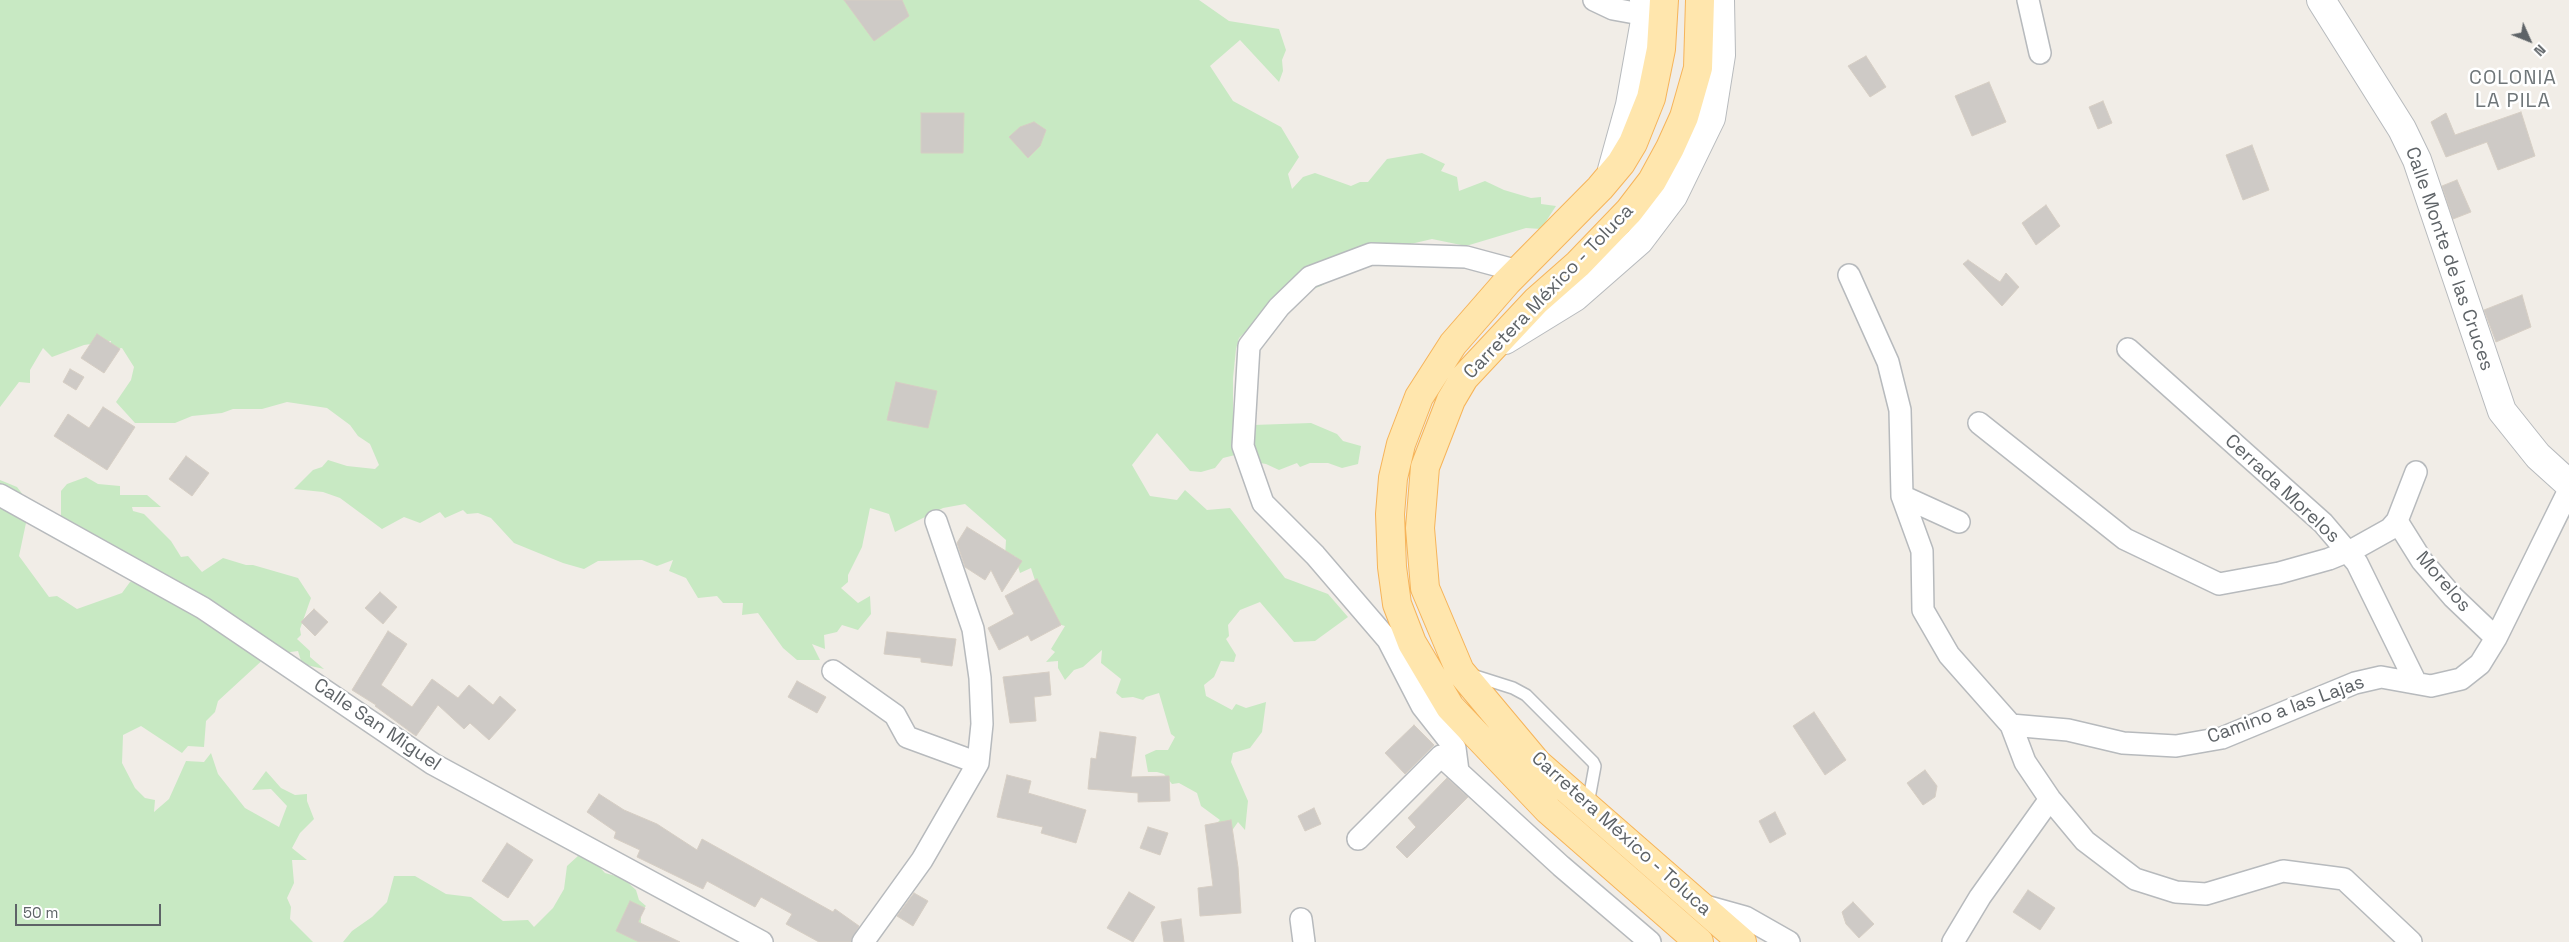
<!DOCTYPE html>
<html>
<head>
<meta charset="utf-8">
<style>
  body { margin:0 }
  #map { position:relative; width:2569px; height:942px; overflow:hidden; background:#f1ede7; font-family:"Space Grotesk",sans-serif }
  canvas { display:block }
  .north { position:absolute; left:2504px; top:15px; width:50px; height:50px; -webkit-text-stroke:4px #fff; paint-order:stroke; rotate:134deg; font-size:14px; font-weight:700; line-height:20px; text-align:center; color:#5e6367 }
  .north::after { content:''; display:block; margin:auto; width:18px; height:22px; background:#5e6367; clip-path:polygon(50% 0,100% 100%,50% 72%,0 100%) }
  .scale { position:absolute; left:15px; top:904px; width:146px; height:22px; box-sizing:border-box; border:2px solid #5e6367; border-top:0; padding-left:6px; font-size:15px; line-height:18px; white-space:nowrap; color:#5e6367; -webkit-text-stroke:4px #fff; paint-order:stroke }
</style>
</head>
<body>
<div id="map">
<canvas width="2569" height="942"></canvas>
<div class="north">N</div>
<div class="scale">50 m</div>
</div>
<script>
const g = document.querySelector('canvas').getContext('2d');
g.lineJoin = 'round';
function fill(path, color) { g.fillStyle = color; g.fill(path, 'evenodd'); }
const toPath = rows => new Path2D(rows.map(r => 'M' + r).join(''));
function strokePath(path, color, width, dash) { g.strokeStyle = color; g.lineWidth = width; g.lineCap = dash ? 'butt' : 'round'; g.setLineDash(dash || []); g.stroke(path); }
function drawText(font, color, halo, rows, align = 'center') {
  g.font = font + ' "Space Grotesk",sans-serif'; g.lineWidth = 5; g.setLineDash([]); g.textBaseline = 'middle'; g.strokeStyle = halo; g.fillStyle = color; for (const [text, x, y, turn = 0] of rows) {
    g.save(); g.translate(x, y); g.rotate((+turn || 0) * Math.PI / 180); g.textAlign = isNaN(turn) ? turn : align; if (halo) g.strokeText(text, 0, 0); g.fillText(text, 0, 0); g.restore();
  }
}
const green = toPath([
  [0,0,1199,0,1229,21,1279,29,1286,50,1282,60,1283,71,1279,82,1240,40,1210,66,1233,101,1281,127,1299,157,1288,174,1292,189,1303,177,1315,173,1351,186,1360,182,1368,182,1387,159,1422,153,1445,164,1441,171,1457,177,1459,191,1485,181,1504,190,1531,198,1541,197,1541,204,1556,206,1541,229,1526,228,1466,246,1432,239,1385,250,1321,286,1275,304,1239,338,1236,349,1233,378,1233,414,1253,425,1311,423,1337,434,1343,441,1361,446,1358,464,1342,468,1328,463,1310,463,1300,467,1297,463,1279,470,1266,464,1243,460,1247,452,1223,458,1215,468,1201,472,1190,471,1157,433,1132,465,1150,496,1177,500,1185,490,1207,510,1230,508,1285,578,1328,594,1348,617,1315,641,1294,642,1260,602,1240,610,1228,625,1229,636,1226,639,1236,655,1234,662,1221,661,1214,677,1204,685,1206,696,1232,710,1236,704,1246,708,1266,702,1262,732,1250,748,1233,753,1231,762,1248,801,1245,830,1238,822,1231,832,1217,823,1220,820,1201,806,1197,793,1179,783,1172,784,1164,774,1157,772,1148,772,1145,755,1156,750,1168,750,1175,737,1171,734,1159,693,1146,697,1143,700,1133,697,1122,698,1116,693,1121,679,1101,663,1102,650,1083,667,1074,670,1065,680,1058,668,1058,661,1046,662,1055,652,1051,649,1065,626,1048,621,1031,568,1020,573,1015,556,1005,557,1006,540,965,504,943,508,895,532,889,514,870,508,862,547,848,575,848,582,841,588,858,603,870,596,871,614,858,630,842,625,837,632,824,635,825,649,812,644,820,660,797,660,783,648,758,613,742,615,743,603,723,603,717,596,698,598,686,578,669,571,673,560,657,566,642,560,598,561,584,569,563,563,514,543,491,518,478,513,467,514,463,510,445,518,440,512,420,523,404,517,382,529,340,498,323,492,294,489,313,470,322,467,328,460,347,466,375,469,379,465,370,444,358,436,350,425,327,408,287,402,262,409,233,409,222,413,192,416,175,423,135,423,116,402,131,380,134,367,122,348,111,350,111,341,84,345,52,357,43,348,30,370,30,383,19,382,0,407],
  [86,477,98,484,120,486,120,495,147,495,161,507,132,507,133,511,144,514,171,541,181,557,188,556,202,572,223,558,246,565,253,565,298,578,311,598,300,629,301,635,297,639,310,651,310,657,324,669,302,664,298,651,268,655,218,701,215,712,206,721,204,747,188,746,182,753,141,726,123,735,122,763,135,788,145,798,155,800,154,812,169,799,186,761,204,762,211,753,218,774,245,808,279,827,287,806,271,789,252,790,266,771,281,788,295,795,307,794,307,801,314,819,300,833,292,848,307,860,292,860,294,883,287,898,291,907,290,919,313,942,0,942,0,480,17,487,30,504,19,556,49,597,57,596,77,609,122,593,130,582,140,583,61,516,61,491,67,484],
  [579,855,592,859,605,873,623,878,636,890,639,900,646,906,641,911,641,942,343,942,352,931,372,917,387,902,394,876,415,876,446,894,471,897,503,921,528,920,534,927,553,908,564,889,567,866]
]);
const building = toPath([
  [844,0,902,0,909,16,874,41,844,0],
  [1866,56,1886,87,1870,97,1848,66,1866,56],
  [1989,82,2006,122,1972,136,1955,96,1989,82],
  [2103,101,2112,123,2098,129,2089,107,2103,101],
  [2521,112,2535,156,2498,170,2487,142,2446,157,2431,122,2446,113,2455,135,2521,112],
  [921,113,964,113,963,153,921,153,921,113],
  [1034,122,1046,130,1040,146,1028,158,1009,137,1020,127,1034,122],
  [2252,145,2269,190,2243,200,2226,155,2252,145],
  [2457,180,2471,212,2453,219,2442,186,2457,180],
  [2046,205,2060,226,2036,245,2022,223,2046,205],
  [1968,260,2000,282,2006,273,2019,287,2002,306,1963,264,1968,260],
  [2522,295,2531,327,2496,342,2484,310,2522,295],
  [97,334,120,349,104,373,81,358,97,334],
  [70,369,84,377,76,390,63,382,70,369],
  [896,382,937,391,928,428,887,420,896,382],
  [103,407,135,427,107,470,54,436,68,414,89,428,103,407],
  [186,456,209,473,192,496,169,479,186,456],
  [967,527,1022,561,1002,592,991,570,985,580,965,567,957,543,967,527],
  [1037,579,1061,625,1031,641,1028,635,999,650,988,628,1014,614,1005,596,1037,579],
  [380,592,397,607,383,624,365,608,380,592],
  [314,609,328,622,315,636,301,622,314,609],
  [388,631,407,644,381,685,412,707,432,679,458,698,469,685,493,705,500,696,516,710,489,740,470,723,464,729,438,705,416,736,375,706,376,705,352,690,388,631],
  [887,632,956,639,952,666,921,662,921,658,884,654,887,632],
  [1049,672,1051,695,1034,697,1036,721,1010,723,1003,677,1049,672],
  [797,681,826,697,817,713,788,697,797,681],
  [1814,712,1846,760,1825,775,1793,726,1814,712],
  [1414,725,1434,745,1405,774,1385,753,1414,725],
  [1100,732,1136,737,1131,777,1169,776,1170,801,1138,802,1138,793,1088,789,1091,758,1096,759,1100,732],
  [1925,770,1937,786,1935,797,1923,805,1907,783,1925,770],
  [1007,775,1031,781,1028,793,1086,810,1076,843,1041,833,1043,827,997,817,1007,775],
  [1447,778,1468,797,1407,858,1396,847,1416,827,1408,818,1447,778],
  [599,794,624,810,657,824,697,850,702,839,833,912,835,909,859,926,851,942,819,942,786,924,792,914,761,897,755,907,707,881,703,889,637,857,640,850,614,838,616,832,587,812,599,794],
  [1314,808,1321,824,1305,831,1298,816,1314,808],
  [1775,812,1786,834,1770,843,1759,821,1775,812],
  [1231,820,1238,867,1241,913,1200,916,1198,888,1213,886,1205,825,1231,820],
  [1148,827,1168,833,1160,855,1140,848,1148,827],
  [507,843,533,860,508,898,482,881,507,843],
  [2028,890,2055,908,2040,930,2013,912,2028,890],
  [1129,892,1155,907,1133,942,1107,928,1129,892],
  [914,893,928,901,913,926,897,916,914,893],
  [630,901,645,908,638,922,680,942,639,942,616,931,630,901],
  [1853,902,1874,924,1859,938,1846,924,1842,912,1853,902],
  [1181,919,1184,942,1164,942,1161,922,1181,919]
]);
const service = toPath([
  [1472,675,1513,688,1526,695,1593,762,1595,766,1588,804]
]);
const minor = toPath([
  [1594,0,1613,9,1646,15],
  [2028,0,2040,53],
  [1849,275,1888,362,1900,410,1902,496,1922,551,1923,610,1949,655,2011,725,2025,762,2050,799,2085,841,2135,879,2176,892,2206,894,2283,871,2344,879,2411,942],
  [2128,349,2323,523,2357,563,2416,683],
  [1979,423,2125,539,2219,584,2279,573,2329,559,2356,548,2390,529,2397,521,2416,472],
  [0,495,203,608,433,764,762,942],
  [1902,496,1959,522],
  [2397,521,2422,561,2453,597,2496,638],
  [833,671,895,715,907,737,978,763],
  [2011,725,2068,730,2123,743,2176,746,2222,738,2355,683,2381,677,2431,686,2461,679,2480,664,2496,638,2569,490],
  [1458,771,1455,748,1422,706,1388,640,1315,555,1263,503,1243,446,1249,346,1279,307,1310,277,1371,254,1466,257,1518,271],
  [1358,839,1441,756,1561,866,1650,942],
  [1702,905,1745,917,1789,942],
  [1301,919,1304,942],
  [863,942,922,860,978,763,982,724,980,678,973,629,936,521],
  [1953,942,1980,897,2050,799]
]);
const tertiary = toPath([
  [2321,0,2402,129,2417,160,2502,411,2538,456,2569,484],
  [1612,170,1630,105,1646,15,1644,0],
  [1505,340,1575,297,1639,241,1673,196,1711,118,1721,55,1720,0]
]);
const primary = toPath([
  [1664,0,1661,49,1651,98,1633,143,1621,163,1600,188,1507,282,1453,344,1419,397,1401,444,1393,478,1390,514,1392,567,1397,604,1412,643,1450,707,1548,810,1699,942],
  [1700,0,1698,68,1684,117,1670,148,1652,181,1629,211,1578,264,1536,301,1464,378,1451,400,1425,467,1420,528,1425,588,1460,671,1537,763,1742,942]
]);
const streetNames = [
  ["Calle Monte de las Cruces",2449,259,71],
  ["Carretera México - Toluca",1549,292,-46],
  ["Cerrada Morelos",2282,489,43],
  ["Morelos",2443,582,49],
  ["Camino a las Lajas",2286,710,-20],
  ["Calle San Miguel",377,725,34],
  ["Carretera México - Toluca",1621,834,42]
];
const neighbourhoodNames = [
  ["COLONIA",2513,79],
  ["LA PILA",2513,102]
];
fill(green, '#c8e9c3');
fill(building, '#cecac6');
strokePath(building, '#d6cec4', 1);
strokePath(service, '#b7babd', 14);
strokePath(minor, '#b7babd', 24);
strokePath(tertiary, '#b7babd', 30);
strokePath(primary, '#f6b45a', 30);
strokePath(service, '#fff', 11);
strokePath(minor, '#fff', 21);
strokePath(tertiary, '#fff', 28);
strokePath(primary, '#ffe6ad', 28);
drawText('19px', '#5e6367', '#fff', streetNames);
g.letterSpacing = '1px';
drawText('20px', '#6f7679', '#fff', neighbourhoodNames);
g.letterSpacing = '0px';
</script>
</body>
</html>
